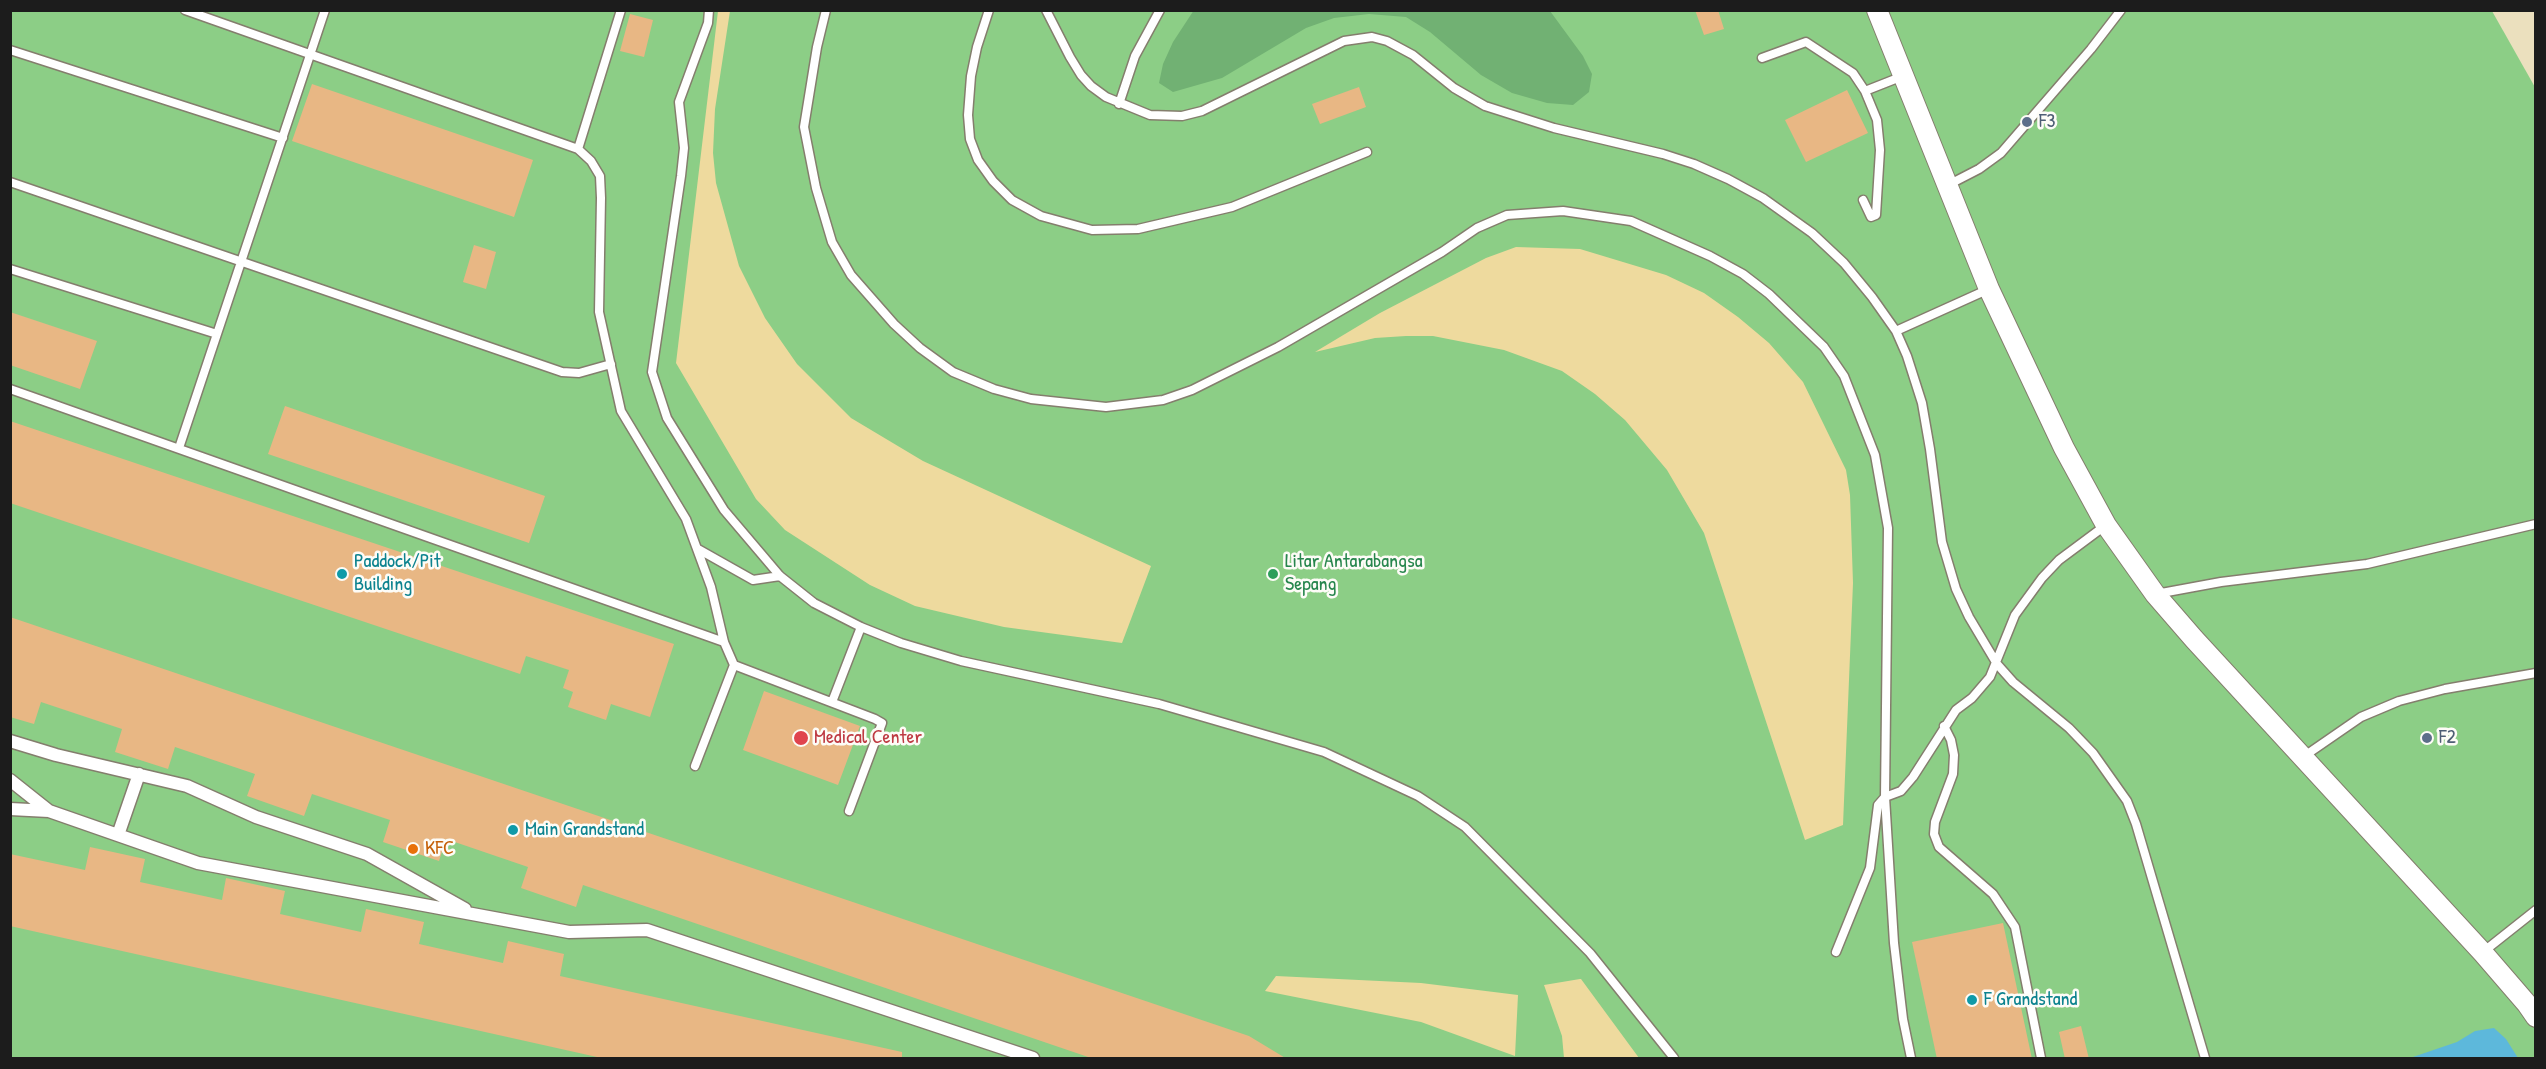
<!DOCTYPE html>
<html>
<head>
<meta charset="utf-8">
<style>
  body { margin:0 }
  #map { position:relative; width:2546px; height:1069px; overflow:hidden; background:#ebe0be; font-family:"Patrick Hand",sans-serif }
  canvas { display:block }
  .frame { position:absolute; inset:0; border:12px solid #1c1c1c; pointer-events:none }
</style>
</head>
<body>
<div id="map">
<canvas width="2546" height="1069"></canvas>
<div class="frame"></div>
</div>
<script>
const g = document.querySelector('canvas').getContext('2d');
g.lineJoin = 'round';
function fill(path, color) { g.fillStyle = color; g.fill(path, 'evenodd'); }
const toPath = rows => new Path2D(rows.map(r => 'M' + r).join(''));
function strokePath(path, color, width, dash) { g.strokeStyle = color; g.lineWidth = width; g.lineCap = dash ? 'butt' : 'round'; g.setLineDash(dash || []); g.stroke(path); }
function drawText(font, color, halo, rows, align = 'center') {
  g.font = font + ' "Patrick Hand",sans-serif'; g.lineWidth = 5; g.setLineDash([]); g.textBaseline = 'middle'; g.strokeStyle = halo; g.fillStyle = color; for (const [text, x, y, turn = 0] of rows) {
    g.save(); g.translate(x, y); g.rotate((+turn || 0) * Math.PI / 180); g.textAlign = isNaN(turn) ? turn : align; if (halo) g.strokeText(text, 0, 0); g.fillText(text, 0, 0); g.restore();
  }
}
const green = toPath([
  [10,11,2492,11,2536,89,2535,1058,11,1058]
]);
const forest = toPath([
  [1194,10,1550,11,1583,56,1592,74,1589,92,1573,105,1547,103,1512,93,1481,75,1430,32,1406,17,1369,14,1334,18,1306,28,1222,78,1173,92,1159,83,1163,64,1173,42]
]);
const sand = toPath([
  [718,11,730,11,715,109,713,153,716,183,739,266,765,318,797,364,851,418,923,461,1151,566,1122,643,1004,627,915,606,870,585,785,530,756,499,676,363],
  [1516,247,1580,249,1666,275,1704,293,1738,317,1769,343,1803,382,1846,470,1850,495,1853,583,1843,825,1805,840,1704,533,1667,470,1625,420,1595,394,1562,371,1504,350,1433,336,1406,336,1375,338,1315,352,1380,313,1486,258],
  [1276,976,1421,983,1518,995,1515,1056,1421,1022,1265,991],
  [1580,979,1581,979,1639,1058,1564,1058,1562,1036,1544,985]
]);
const water = toPath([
  [2494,1028,2506,1039,2518,1058,2410,1058,2457,1042,2475,1031]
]);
const building = toPath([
  [1695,10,1718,10,1724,29,1704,35],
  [630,14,653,20,644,57,620,51],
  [312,84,533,160,514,217,292,141],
  [1359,87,1366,107,1320,124,1312,104],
  [1847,90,1868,133,1806,162,1785,120],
  [474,245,496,252,486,289,463,282],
  [10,312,97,341,80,389,10,365],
  [285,406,545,496,529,543,268,454],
  [10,421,674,644,650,717,611,704,606,720,568,707,573,692,563,688,569,670,526,656,520,674,10,503],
  [10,617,1249,1036,1287,1059,1094,1059,583,885,576,907,521,888,528,867,446,839,439,861,383,842,390,820,312,794,304,816,247,796,255,774,175,747,168,769,115,752,122,729,41,702,34,724,10,717],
  [764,691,860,726,838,785,743,750],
  [90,847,145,859,140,882,222,900,226,878,285,891,280,914,361,932,366,909,424,922,419,944,503,963,508,941,564,954,560,976,902,1052,902,1059,606,1059,10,926,10,854,85,870],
  [2003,923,2032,1059,1937,1059,1912,942],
  [2081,1026,2089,1059,2065,1059,2059,1032]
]);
const service = toPath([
  [185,10,578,149,591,161,600,176,601,198,599,312,621,411,686,519,711,587,724,642,734,665,875,719,882,723,849,811],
  [709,10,708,23,679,102,684,148,681,176,652,372,667,418,724,510,780,576,814,603,861,627,901,643,961,661,1159,704,1324,752,1418,796,1465,827,1590,953,1674,1058],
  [826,10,817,47,804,127,816,188,832,242,851,275,894,324,920,348,953,372,994,389,1031,399,1106,407,1163,400,1192,390,1278,347,1442,252,1477,228,1507,215,1563,211,1631,221,1710,256,1743,274,1769,294,1824,347,1844,376,1875,455,1888,528,1885,797,1894,943,1903,1019,1911,1058],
  [989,10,977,47,971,76,968,115,970,139,978,160,993,181,1012,200,1041,216,1092,230,1138,229,1232,207,1367,152],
  [1046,10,1070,57,1081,75,1091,86,1106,97,1150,115,1182,116,1202,111,1344,41,1372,37,1387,41,1413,55,1454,88,1485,106,1554,128,1663,154,1694,164,1728,179,1763,198,1812,233,1844,263,1872,297,1896,331,1907,356,1922,403,1930,449,1942,542,1956,589,1969,617,1997,664,2013,682,2069,728,2093,753,2127,801,2136,824,2205,1058],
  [10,50,283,138],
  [1762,58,1806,42,1853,73,1865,91,1877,120,1880,150,1876,215,1871,217,1863,200],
  [1865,91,1903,76],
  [1119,104,1135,56,1160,10],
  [578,149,621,10],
  [10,182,562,372,579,373,611,364],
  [1948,185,1979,169,2001,153,2091,49,2121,10],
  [10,269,217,334],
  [1896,331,1989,289],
  [10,389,724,642],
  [179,448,325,10],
  [698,549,753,580,780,576],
  [2156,594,2221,582,2367,564,2536,524],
  [832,702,861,627],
  [1944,726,1951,740,1954,755,1953,774,1935,822,1934,834,1939,847,1993,894,2015,927,2041,1058],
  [2303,757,2361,717,2399,701,2445,689,2536,673],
  [695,766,734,665],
  [1836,952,1870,868,1878,805,1885,797,1901,791,1913,777,1956,710,1972,698,1990,677,2015,615,2042,578,2059,560,2106,525],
  [2483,952,2536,910]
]);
const pedestrian = toPath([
  [10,741,56,755,187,786,256,817,367,854,465,909],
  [10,780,49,811],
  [10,809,49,811,198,863,569,932,647,930,1033,1058],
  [118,835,139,774]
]);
const tertiary = toPath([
  [1877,10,1989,289,2064,448,2106,525,2155,594,2194,639,2483,953,2527,1004,2536,1017]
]);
const markers = [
  [2027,122,6,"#5c6f8a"],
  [342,574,6,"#0f9aa8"],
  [1273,574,6,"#2e9e5b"],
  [801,738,8,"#e0444e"],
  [2427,738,6,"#5c6f8a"],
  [513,830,6,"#0f9aa8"],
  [413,849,6,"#e8710a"],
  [1972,1000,6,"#0f9aa8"]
];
const serviceNames = [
  ["F3",2039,122],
  ["F2",2439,738]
];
const cultureNames = [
  ["Paddock/Pit",354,562],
  ["Building",354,585],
  ["Main Grandstand",525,830],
  ["F Grandstand",1984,1000]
];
const leisureNames = [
  ["Litar Antarabangsa",1285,562],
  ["Sepang",1285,585]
];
const healthNames = [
  ["Medical Center",814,738]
];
const foodNames = [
  ["KFC",425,849]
];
fill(green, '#8cce86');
fill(forest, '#71b173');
fill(sand, '#eeda9e');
fill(water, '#5db8db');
fill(building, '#e8b784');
strokePath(service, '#847e6d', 11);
strokePath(pedestrian, '#847e6d', 15);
strokePath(tertiary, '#847e6d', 22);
strokePath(service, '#fff', 8);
strokePath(pedestrian, '#fff', 12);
strokePath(tertiary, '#fff', 20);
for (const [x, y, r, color] of markers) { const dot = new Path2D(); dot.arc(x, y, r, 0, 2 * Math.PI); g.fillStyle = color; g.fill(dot); strokePath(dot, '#fdfcf7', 2); }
drawText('20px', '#4e5e75', '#fdfcf7', serviceNames, 'left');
drawText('20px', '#0d838f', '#fdfcf7', cultureNames, 'left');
drawText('20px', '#27864d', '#fdfcf7', leisureNames, 'left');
drawText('20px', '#be3a42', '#fdfcf7', healthNames, 'left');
drawText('20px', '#c56008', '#fdfcf7', foodNames, 'left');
</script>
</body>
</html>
